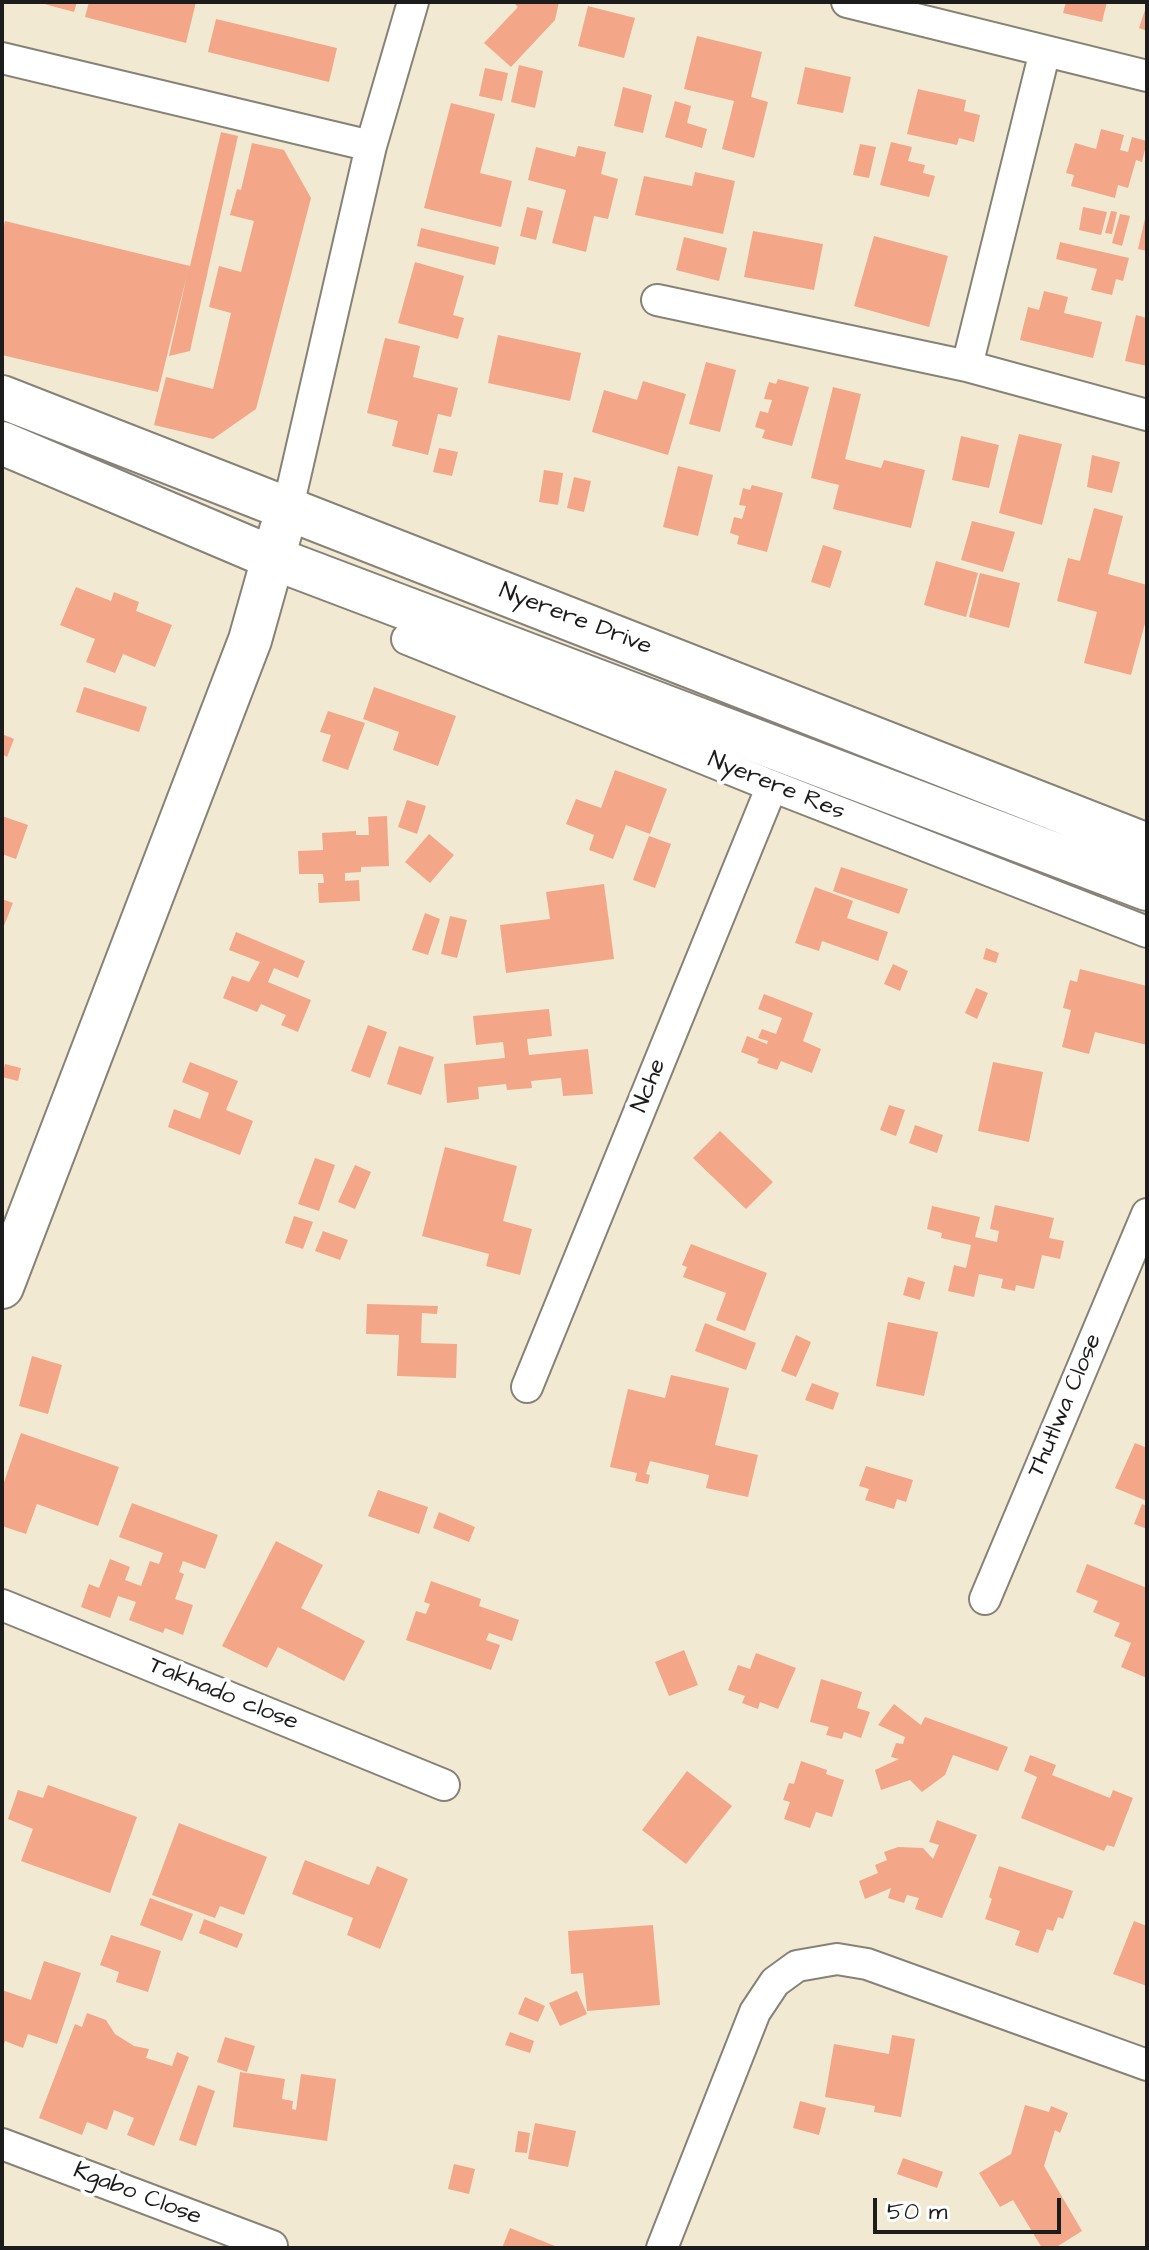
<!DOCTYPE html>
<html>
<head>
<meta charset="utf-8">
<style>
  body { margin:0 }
  #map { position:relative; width:1149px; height:2250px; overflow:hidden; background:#f2e9d2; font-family:"Architects Daughter",sans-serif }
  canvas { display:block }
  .frame { position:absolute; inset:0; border:4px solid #1c1c1c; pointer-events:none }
  .scale { position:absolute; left:873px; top:2198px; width:188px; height:36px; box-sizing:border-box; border:4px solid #1c1c1c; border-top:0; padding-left:10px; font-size:24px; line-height:28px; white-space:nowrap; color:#1c1c1c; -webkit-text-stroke:6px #fff; paint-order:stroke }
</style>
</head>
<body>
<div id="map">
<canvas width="1149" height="2250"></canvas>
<div class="frame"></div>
<div class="scale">50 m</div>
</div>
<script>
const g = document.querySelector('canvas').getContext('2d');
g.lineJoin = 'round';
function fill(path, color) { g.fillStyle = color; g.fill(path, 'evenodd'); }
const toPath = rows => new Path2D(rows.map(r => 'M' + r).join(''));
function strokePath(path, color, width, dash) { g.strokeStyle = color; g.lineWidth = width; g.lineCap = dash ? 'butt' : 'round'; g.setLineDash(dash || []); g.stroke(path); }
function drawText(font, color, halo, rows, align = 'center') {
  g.font = font + ' "Architects Daughter",sans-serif'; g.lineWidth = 8; g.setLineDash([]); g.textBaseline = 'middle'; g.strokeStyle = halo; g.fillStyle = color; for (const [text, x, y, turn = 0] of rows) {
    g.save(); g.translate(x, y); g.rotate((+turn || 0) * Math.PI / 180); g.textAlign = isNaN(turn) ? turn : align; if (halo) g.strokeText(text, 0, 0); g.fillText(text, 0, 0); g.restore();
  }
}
const building = toPath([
  [37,2,77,2,74,12],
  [89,2,196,2,186,43,85,17],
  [513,2,559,2,555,20,511,67,484,43,518,7],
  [1066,2,1107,2,1102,22,1063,13],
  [1147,4,1147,31,1139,28],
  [588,6,635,18,624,58,578,46],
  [216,19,337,48,329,82,208,52],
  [697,36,762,52,751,97,768,102,754,158,722,149,734,101,684,89],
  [519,65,543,71,535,108,511,102],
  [805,67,851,77,843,113,797,104],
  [485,68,508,73,502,101,479,96],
  [623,87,652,95,643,133,614,126],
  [918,89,966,100,964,111,980,115,974,142,959,138,957,145,907,134],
  [675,101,691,106,687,123,707,129,702,148,665,137],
  [451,103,495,114,480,173,512,181,501,227,424,208],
  [1101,129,1124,135,1120,150,1128,152,1132,137,1147,141,1142,162,1136,160,1128,188,1118,185,1115,198,1071,186,1074,175,1066,173,1075,143,1096,149],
  [221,132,238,136,190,351,169,356,187,275,158,392,2,355,2,234,5,221,190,266],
  [891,142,912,147,908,161,925,165,923,173,935,176,929,197,880,185],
  [252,143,284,150,311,198,256,409,213,439,154,425,166,377,213,389,231,313,209,307,219,266,241,272,254,221,230,215,237,189,241,190],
  [860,144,876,147,869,178,853,175],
  [578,146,606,152,601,174,618,179,608,219,594,216,586,252,552,243,566,190,528,180,536,147,575,157],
  [695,172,735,181,723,234,635,215,644,176,692,186],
  [527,207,543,211,536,240,520,236],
  [1083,207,1107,212,1101,235,1079,230],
  [1111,211,1117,212,1112,234,1105,233],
  [1120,214,1130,216,1122,246,1112,243],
  [1146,214,1147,215,1147,251,1138,249],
  [421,228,499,247,495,265,417,246],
  [753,231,823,244,814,290,744,277],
  [874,236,948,256,929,327,854,306],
  [684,237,727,248,719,281,676,270],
  [1060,242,1129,258,1123,281,1116,279,1112,295,1091,290,1097,269,1056,259],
  [415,262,464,276,453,315,464,318,458,339,398,323],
  [1044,291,1068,297,1064,313,1102,322,1093,358,1020,340,1028,307,1039,310],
  [1136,315,1147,318,1147,366,1125,361],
  [498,335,581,353,570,401,488,383],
  [385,338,420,346,413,377,458,388,451,417,438,414,428,455,392,446,398,421,367,413],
  [706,362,736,370,720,432,689,424],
  [778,379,809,387,792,446,762,438,765,430,755,427,760,411,768,413,772,400,764,399,769,382,776,384],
  [643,381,686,394,668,455,592,432,604,390,637,400],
  [833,387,861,394,845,459,881,468,884,460,925,470,911,528,833,509,839,485,811,478],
  [1019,434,1062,444,1042,525,999,513],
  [961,436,999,445,989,488,952,480],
  [439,448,458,452,452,476,433,472],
  [1092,455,1120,462,1112,493,1087,487],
  [678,466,713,475,698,536,663,527],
  [544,470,563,473,558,505,539,502],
  [574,477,591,481,584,512,567,508],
  [752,485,783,493,767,552,737,544,739,536,730,533,734,517,742,519,746,506,739,505,743,488,750,490],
  [1094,508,1123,516,1108,574,1147,585,1147,616,1131,675,1084,663,1097,612,1057,601,1068,558,1080,561],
  [972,521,1015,532,1003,572,961,560],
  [823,545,842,551,830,588,811,582],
  [936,561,978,573,966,617,924,605],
  [980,573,1020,583,1009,628,969,617],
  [76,587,111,601,114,592,139,602,136,611,172,625,155,667,123,654,115,673,86,662,95,639,60,625],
  [84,687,147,707,139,732,76,712],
  [374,687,456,716,438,766,393,750,399,732,363,719],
  [328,711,365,723,348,770,322,761,331,735,320,732],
  [2,734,14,739,7,757,2,754],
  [615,770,667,789,650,834,626,825,613,859,589,850,594,835,566,824,576,799,601,808],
  [407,800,426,806,417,834,398,827],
  [2,816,28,825,16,859,2,854],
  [387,816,389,866,361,867,361,872,345,873,345,881,359,880,360,901,319,903,318,883,324,883,323,874,299,874,298,851,323,850,322,833,356,831,356,835,369,835,368,817],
  [429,834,454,855,430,883,405,862],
  [649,836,671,844,655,888,633,880],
  [841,867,908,889,899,914,833,891],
  [604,884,614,959,506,973,500,925,550,919,546,892],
  [815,887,853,901,847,918,888,932,878,961,822,941,819,951,795,943],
  [2,899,13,903,2,931],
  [425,913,440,919,428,955,412,950],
  [450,916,467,920,457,958,441,954],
  [236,932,305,961,298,978,274,968,268,982,311,1000,298,1032,281,1025,286,1015,261,1004,257,1012,223,998,232,976,249,982,260,962,229,950],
  [986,948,999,953,996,963,983,959],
  [893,964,908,971,900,991,884,984],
  [1080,969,1147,986,1147,1045,1095,1032,1089,1054,1062,1047,1071,1010,1063,1008,1070,980,1077,982],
  [976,988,988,993,977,1019,965,1013],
  [764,994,813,1013,803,1041,821,1049,812,1073,781,1061,777,1070,757,1063,759,1059,741,1052,747,1036,767,1044,768,1041,758,1038,762,1029,776,1034,782,1018,758,1009],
  [549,1009,552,1036,527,1039,529,1055,588,1049,593,1094,563,1096,561,1078,531,1081,532,1088,507,1090,506,1084,478,1087,479,1099,447,1103,444,1064,505,1058,503,1042,476,1045,473,1016],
  [368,1025,387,1032,370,1078,351,1071],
  [399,1046,434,1057,421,1095,387,1084],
  [190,1062,238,1081,226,1110,253,1121,240,1155,168,1127,174,1109,200,1119,209,1093,182,1082],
  [993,1062,1043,1072,1029,1142,978,1131],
  [5,1064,21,1068,18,1081,2,1077],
  [889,1105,905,1110,896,1136,880,1130],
  [915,1125,943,1135,937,1153,909,1143],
  [720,1131,773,1182,746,1209,693,1158],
  [445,1147,517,1166,503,1221,532,1229,520,1275,486,1266,489,1254,422,1236],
  [315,1158,335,1165,319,1211,298,1204],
  [355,1165,371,1172,355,1209,338,1202],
  [995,1205,1054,1218,1049,1238,1064,1241,1060,1259,1042,1255,1034,1289,1016,1285,1015,1291,1001,1288,1003,1279,979,1274,974,1297,948,1291,954,1265,966,1268,971,1245,941,1238,942,1233,927,1229,932,1206,980,1217,975,1237,997,1242,999,1231,990,1229],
  [294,1216,313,1222,303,1249,285,1243],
  [323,1231,348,1240,340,1260,315,1251],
  [691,1244,767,1273,745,1331,716,1320,726,1293,683,1277,687,1267,682,1265],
  [908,1277,925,1282,920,1300,903,1295],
  [367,1304,438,1306,437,1314,422,1313,421,1343,457,1344,456,1378,397,1376,399,1335,366,1334],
  [888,1322,938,1332,924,1396,876,1386],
  [705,1323,756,1343,746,1370,695,1351],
  [796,1335,811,1342,796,1377,781,1371],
  [32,1356,62,1365,48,1414,19,1406],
  [671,1375,729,1388,715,1445,758,1455,748,1497,706,1488,709,1475,650,1461,646,1474,650,1475,648,1484,635,1481,637,1473,610,1467,628,1389,665,1398],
  [812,1383,839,1393,833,1410,805,1400],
  [21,1433,119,1467,98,1526,37,1504,26,1534,2,1526,2,1488],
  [1135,1443,1147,1448,1147,1501,1115,1488],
  [866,1466,913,1480,906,1502,897,1499,894,1509,865,1500,869,1489,859,1486],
  [378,1490,428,1507,419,1534,368,1516],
  [132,1503,218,1535,205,1569,183,1561,179,1572,184,1574,175,1599,193,1605,183,1635,165,1628,163,1633,129,1620,136,1602,118,1596,110,1618,81,1607,89,1584,99,1588,110,1559,130,1567,125,1580,141,1586,150,1561,159,1564,163,1553,119,1537],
  [1142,1504,1147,1506,1147,1529,1134,1524],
  [439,1512,475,1527,469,1542,433,1528],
  [276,1541,323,1565,301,1608,365,1641,344,1681,278,1647,267,1668,222,1646],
  [1087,1564,1147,1588,1147,1678,1121,1667,1131,1643,1114,1636,1120,1623,1093,1612,1098,1601,1076,1592],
  [431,1581,481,1599,479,1606,519,1620,512,1641,489,1633,486,1640,500,1645,491,1670,406,1640,416,1611,426,1614,430,1604,424,1602],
  [684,1650,698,1685,669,1696,655,1662],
  [756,1653,796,1668,778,1709,760,1702,758,1709,742,1703,745,1696,728,1690,738,1665,750,1669],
  [821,1679,862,1692,857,1708,870,1712,861,1738,844,1732,842,1739,826,1735,829,1727,810,1722],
  [894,1704,921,1725,925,1717,1008,1747,998,1771,953,1755,945,1775,922,1792,910,1780,881,1790,875,1770,899,1759,891,1757,896,1743,903,1744,905,1737,878,1725],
  [1030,1755,1056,1765,1052,1775,1110,1798,1113,1790,1133,1798,1114,1847,1107,1845,1104,1851,1021,1818,1037,1777,1024,1771],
  [801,1761,827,1770,826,1774,844,1780,832,1817,816,1812,810,1828,784,1819,790,1802,783,1800,789,1783,794,1784],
  [687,1771,732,1806,686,1864,642,1830],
  [48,1785,137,1817,110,1893,21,1861,33,1829,8,1819,18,1790,43,1798],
  [937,1820,977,1835,942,1918,915,1909,919,1898,907,1895,904,1903,888,1898,891,1888,865,1899,859,1881,878,1873,875,1865,887,1860,884,1852,898,1847,923,1848,933,1859,939,1845,929,1842],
  [179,1823,267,1857,244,1915,220,1906,215,1918,152,1895],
  [305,1860,369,1885,377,1866,408,1879,380,1949,347,1935,353,1918,292,1894],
  [999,1866,1073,1891,1063,1919,1058,1917,1053,1931,1047,1929,1038,1953,1015,1945,1020,1931,985,1919,992,1899,989,1897],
  [150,1898,193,1914,182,1941,140,1925],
  [204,1919,243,1934,237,1948,199,1933],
  [1134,1921,1147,1926,1147,1986,1113,1974],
  [653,1925,660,2005,587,2011,583,1973,571,1974,568,1931],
  [111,1935,161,1951,148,1992,116,1982,119,1972,100,1965],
  [44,1961,81,1973,57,2044,28,2034,23,2048,5,2041,2,2049,2,1990,31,2000],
  [577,1991,587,2014,560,2026,549,2003],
  [525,1997,545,2006,538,2022,518,2014],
  [87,2013,106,2020,115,2034,134,2046,149,2049,146,2058,172,2066,177,2052,189,2057,154,2146,127,2135,134,2118,114,2110,107,2130,87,2122,82,2135,39,2118,75,2024,82,2027],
  [510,2032,534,2041,530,2053,505,2045],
  [892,2035,915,2039,901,2117,874,2112,875,2106,825,2097,834,2044,889,2054],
  [225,2037,255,2046,247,2072,217,2062],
  [240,2072,285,2079,282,2099,293,2101,292,2109,296,2110,301,2074,336,2079,327,2141,233,2127],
  [198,2085,215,2091,196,2146,179,2140],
  [800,2101,826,2108,819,2135,793,2128],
  [1025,2105,1049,2112,1051,2106,1068,2113,1060,2133,1055,2130,1044,2166,1082,2231,1055,2248,1042,2248,1013,2200,1000,2207,979,2173,1011,2154],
  [535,2123,576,2131,568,2167,528,2159],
  [518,2131,530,2133,527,2153,515,2152],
  [903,2158,943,2172,937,2188,897,2174],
  [454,2164,475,2169,469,2194,448,2189],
  [510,2228,560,2248,502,2248]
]);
const street = toPath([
  [847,2,1147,76],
  [2,58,371,146],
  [657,300,967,366,1147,415],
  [967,366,1045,51],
  [288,507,371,146,413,2],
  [407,639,772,786,1147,932],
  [527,1387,772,786],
  [985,1599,1147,1214],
  [2,1605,444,1785],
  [2,2144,272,2246],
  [662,2248,755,2012,775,1982,797,1966,837,1959,867,1964,1147,2065]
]);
const secondary = toPath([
  [2,397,1147,845],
  [2,443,273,558,1147,889],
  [2,1287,250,640,281,530]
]);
const streetNames = [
  ["Nyerere Drive",575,620,21],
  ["Nyerere Res",776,787,22],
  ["Nche",650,1086,-68],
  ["Thutlwa Close",1066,1406,-67],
  ["Takhado close",223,1695,22],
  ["Kgabo Close",137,2195,21]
];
fill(building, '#f3a788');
strokePath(street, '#878277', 34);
strokePath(secondary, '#878277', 46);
strokePath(street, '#fff', 30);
strokePath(secondary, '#fff', 42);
drawText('24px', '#1c1c1c', '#fff', streetNames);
</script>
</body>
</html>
